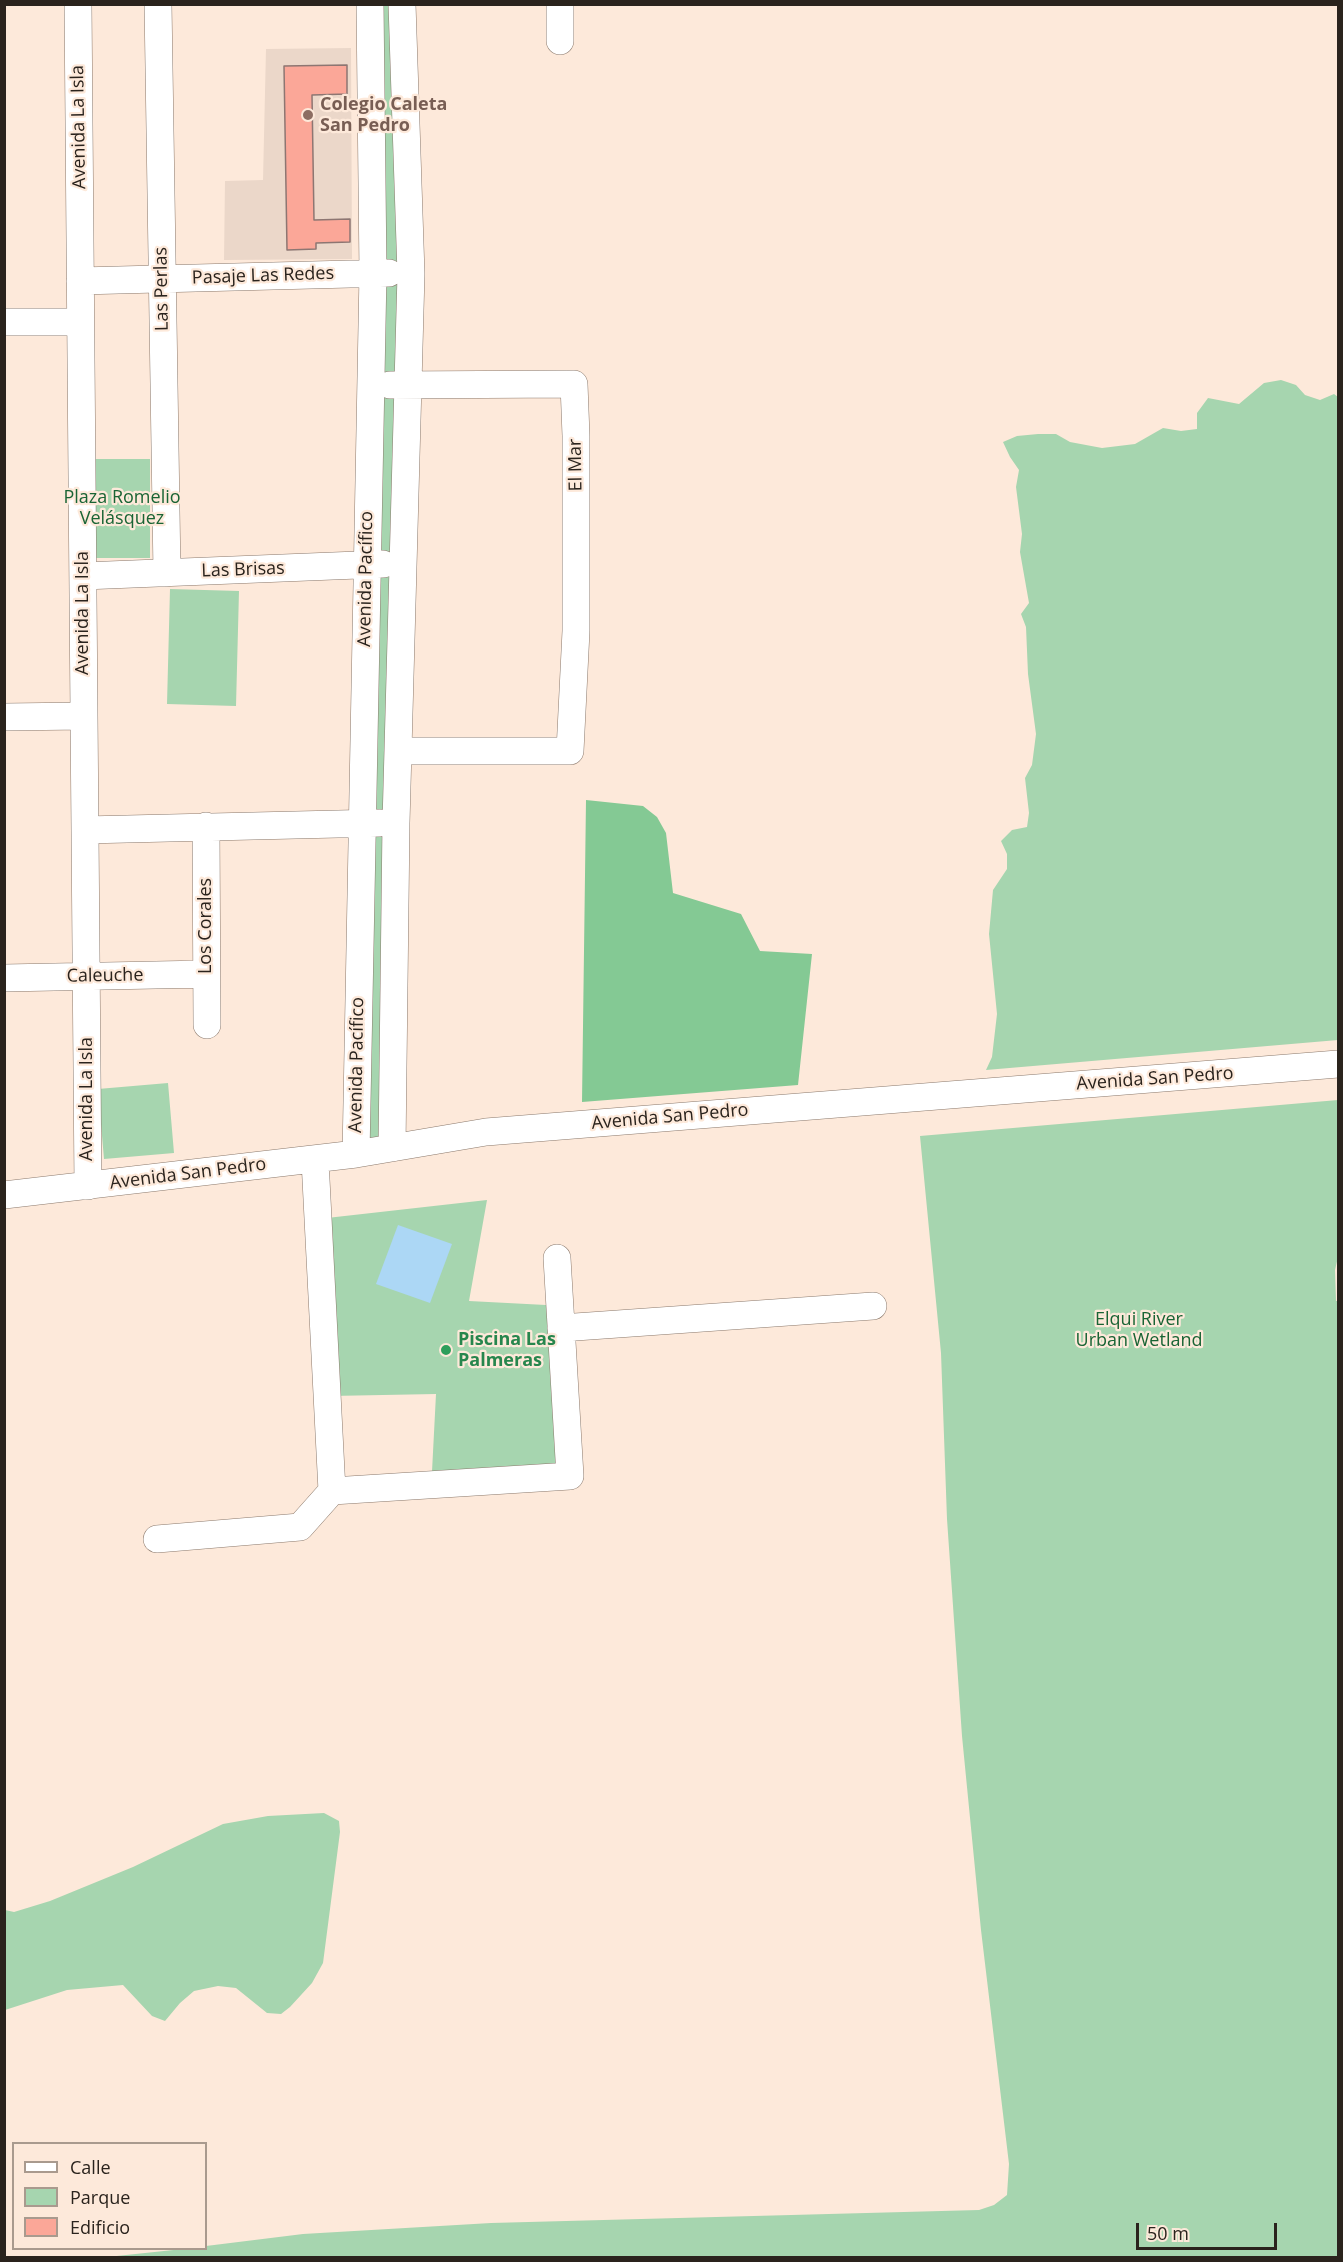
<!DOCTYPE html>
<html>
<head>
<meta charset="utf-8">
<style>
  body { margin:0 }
  #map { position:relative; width:1343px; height:2262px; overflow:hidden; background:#fde9da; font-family:"Open Sans",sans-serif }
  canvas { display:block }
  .frame { position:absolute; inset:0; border:6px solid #2a231d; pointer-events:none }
  .legend { position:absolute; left:12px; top:2142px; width:195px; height:108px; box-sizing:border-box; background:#fde9da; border:2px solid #a99a8e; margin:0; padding:8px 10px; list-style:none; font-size:18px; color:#2a231d }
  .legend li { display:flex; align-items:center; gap:12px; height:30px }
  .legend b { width:30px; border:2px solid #a99a8e }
  .scale { position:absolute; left:1136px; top:2223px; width:141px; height:27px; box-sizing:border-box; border:3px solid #2a231d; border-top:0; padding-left:8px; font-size:18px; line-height:21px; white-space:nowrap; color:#2a231d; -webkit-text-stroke:4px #fde9da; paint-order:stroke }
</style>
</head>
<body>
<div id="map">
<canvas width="1343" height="2262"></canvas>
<div class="frame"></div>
<ul class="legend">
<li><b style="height:8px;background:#fff"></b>Calle</li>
<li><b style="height:16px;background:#a6d5af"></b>Parque</li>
<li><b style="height:16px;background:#fba798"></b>Edificio</li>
</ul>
<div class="scale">50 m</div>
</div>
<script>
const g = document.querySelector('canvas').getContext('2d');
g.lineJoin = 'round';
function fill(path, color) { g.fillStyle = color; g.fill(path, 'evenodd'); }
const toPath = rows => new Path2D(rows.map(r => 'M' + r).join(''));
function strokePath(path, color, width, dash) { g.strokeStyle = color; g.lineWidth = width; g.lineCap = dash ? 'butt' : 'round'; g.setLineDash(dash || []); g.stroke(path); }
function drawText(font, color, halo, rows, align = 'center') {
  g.font = font + ' "Open Sans",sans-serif'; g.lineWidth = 4.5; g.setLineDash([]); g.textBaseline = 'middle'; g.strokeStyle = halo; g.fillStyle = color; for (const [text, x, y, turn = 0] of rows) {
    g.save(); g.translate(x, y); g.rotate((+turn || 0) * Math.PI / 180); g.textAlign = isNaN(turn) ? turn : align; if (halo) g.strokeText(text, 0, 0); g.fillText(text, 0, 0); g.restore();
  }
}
const education = toPath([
  [351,48,352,259,224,260,225,181,263,180,266,49]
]);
const green = toPath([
  [397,4,400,131,385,1142,364,1146,377,5],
  [1281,380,1296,385,1305,395,1320,400,1334,394,1338,397,1338,1040,986,1070,992,1057,997,1014,989,934,993,890,1007,869,1007,854,1001,841,1012,830,1027,827,1029,813,1025,778,1032,765,1036,734,1028,674,1026,627,1021,614,1029,603,1020,552,1022,534,1016,487,1019,470,1010,457,1003,442,1017,436,1038,434,1056,434,1070,442,1102,448,1135,444,1163,428,1181,431,1197,429,1197,413,1208,398,1239,404,1264,383],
  [94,459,150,459,150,558,94,558],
  [170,589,239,591,236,706,167,704],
  [168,1083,174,1153,104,1159,98,1089],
  [1338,1100,1338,1257,1335,1270,1336,1301,1338,1301,1338,2257,107,2257,183,2249,206,2248,206,2246,303,2234,491,2223,979,2210,994,2205,1007,2195,1009,2164,981,1930,962,1736,947,1519,941,1353,920,1136],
  [487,1200,469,1301,565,1306,565,1481,431,1491,436,1394,330,1396,318,1219],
  [324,1813,339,1821,340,1832,323,1963,312,1983,290,2007,281,2014,267,2013,236,1988,218,1986,194,1991,180,2003,165,2021,152,2016,123,1985,67,1990,5,2010,5,1910,14,1912,50,1901,133,1867,223,1824,268,1816]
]);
const forest = toPath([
  [586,800,643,806,657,817,666,833,673,893,741,914,760,951,812,954,798,1085,582,1102]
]);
const water = toPath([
  [398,1225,452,1244,430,1303,376,1284]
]);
const building = toPath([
  [347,65,347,94,312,95,314,220,350,219,350,242,316,243,316,249,287,250,284,66,347,65]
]);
const minor = toPath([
  [78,4,88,1186],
  [158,4,167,573],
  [560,4,560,41],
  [80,281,389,273],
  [4,322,80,322],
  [390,385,574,384,576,436,576,631,570,751,398,751],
  [83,576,383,564],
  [4,717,84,716],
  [206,826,207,1025],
  [85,830,380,823],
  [4,978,206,974],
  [392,1148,396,823,411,274,402,4],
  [356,1154,373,273,370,4],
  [4,1195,356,1154,486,1132,1338,1064],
  [561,1328,873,1306],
  [332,1491,570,1476,557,1258],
  [157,1539,300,1527,332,1491,315,1160]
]);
const markers = [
  [308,115,6,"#8d6e63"],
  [446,1350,6,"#2e9e5b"]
];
const educationNames = [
  ["Colegio Caleta",320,105],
  ["San Pedro",320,126]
];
const streetNames = [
  ["Avenida La Isla",79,127,-91],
  ["Pasaje Las Redes",263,276,-2],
  ["Las Perlas",162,289,-91],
  ["El Mar",576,465,-91],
  ["Las Brisas",243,570,-2],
  ["Avenida Pacífico",366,579,-89],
  ["Avenida La Isla",83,613,-90],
  ["Los Corales",206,926,-90],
  ["Caleuche",105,976,-1],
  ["Avenida Pacífico",357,1065,-89],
  ["Avenida San Pedro",1155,1079,-4],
  ["Avenida La Isla",87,1099,-90],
  ["Avenida San Pedro",670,1117,-5],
  ["Avenida San Pedro",188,1174,-7]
];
const parkNames = [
  ["Plaza Romelio",122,498],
  ["Velásquez",122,519],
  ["Elqui River",1139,1320],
  ["Urban Wetland",1139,1341]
];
const leisureNames = [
  ["Piscina Las",458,1340],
  ["Palmeras",458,1361]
];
fill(education, '#ebd7c9');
fill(green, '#a6d5af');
fill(forest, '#84c994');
fill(water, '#acd7f5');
fill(building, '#fba798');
strokePath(building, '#8d7672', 1.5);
strokePath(minor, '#8b796c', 28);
strokePath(minor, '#fff', 27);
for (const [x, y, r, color] of markers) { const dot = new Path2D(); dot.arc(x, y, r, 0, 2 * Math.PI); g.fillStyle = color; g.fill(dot); strokePath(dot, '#fde9da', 2); }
drawText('bold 18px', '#785e54', '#fde9da', educationNames, 'left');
drawText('18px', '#2a231d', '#fde9da', streetNames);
drawText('18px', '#196434', '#fde9da', parkNames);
drawText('bold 18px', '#27864d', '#fde9da', leisureNames, 'left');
</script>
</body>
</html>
